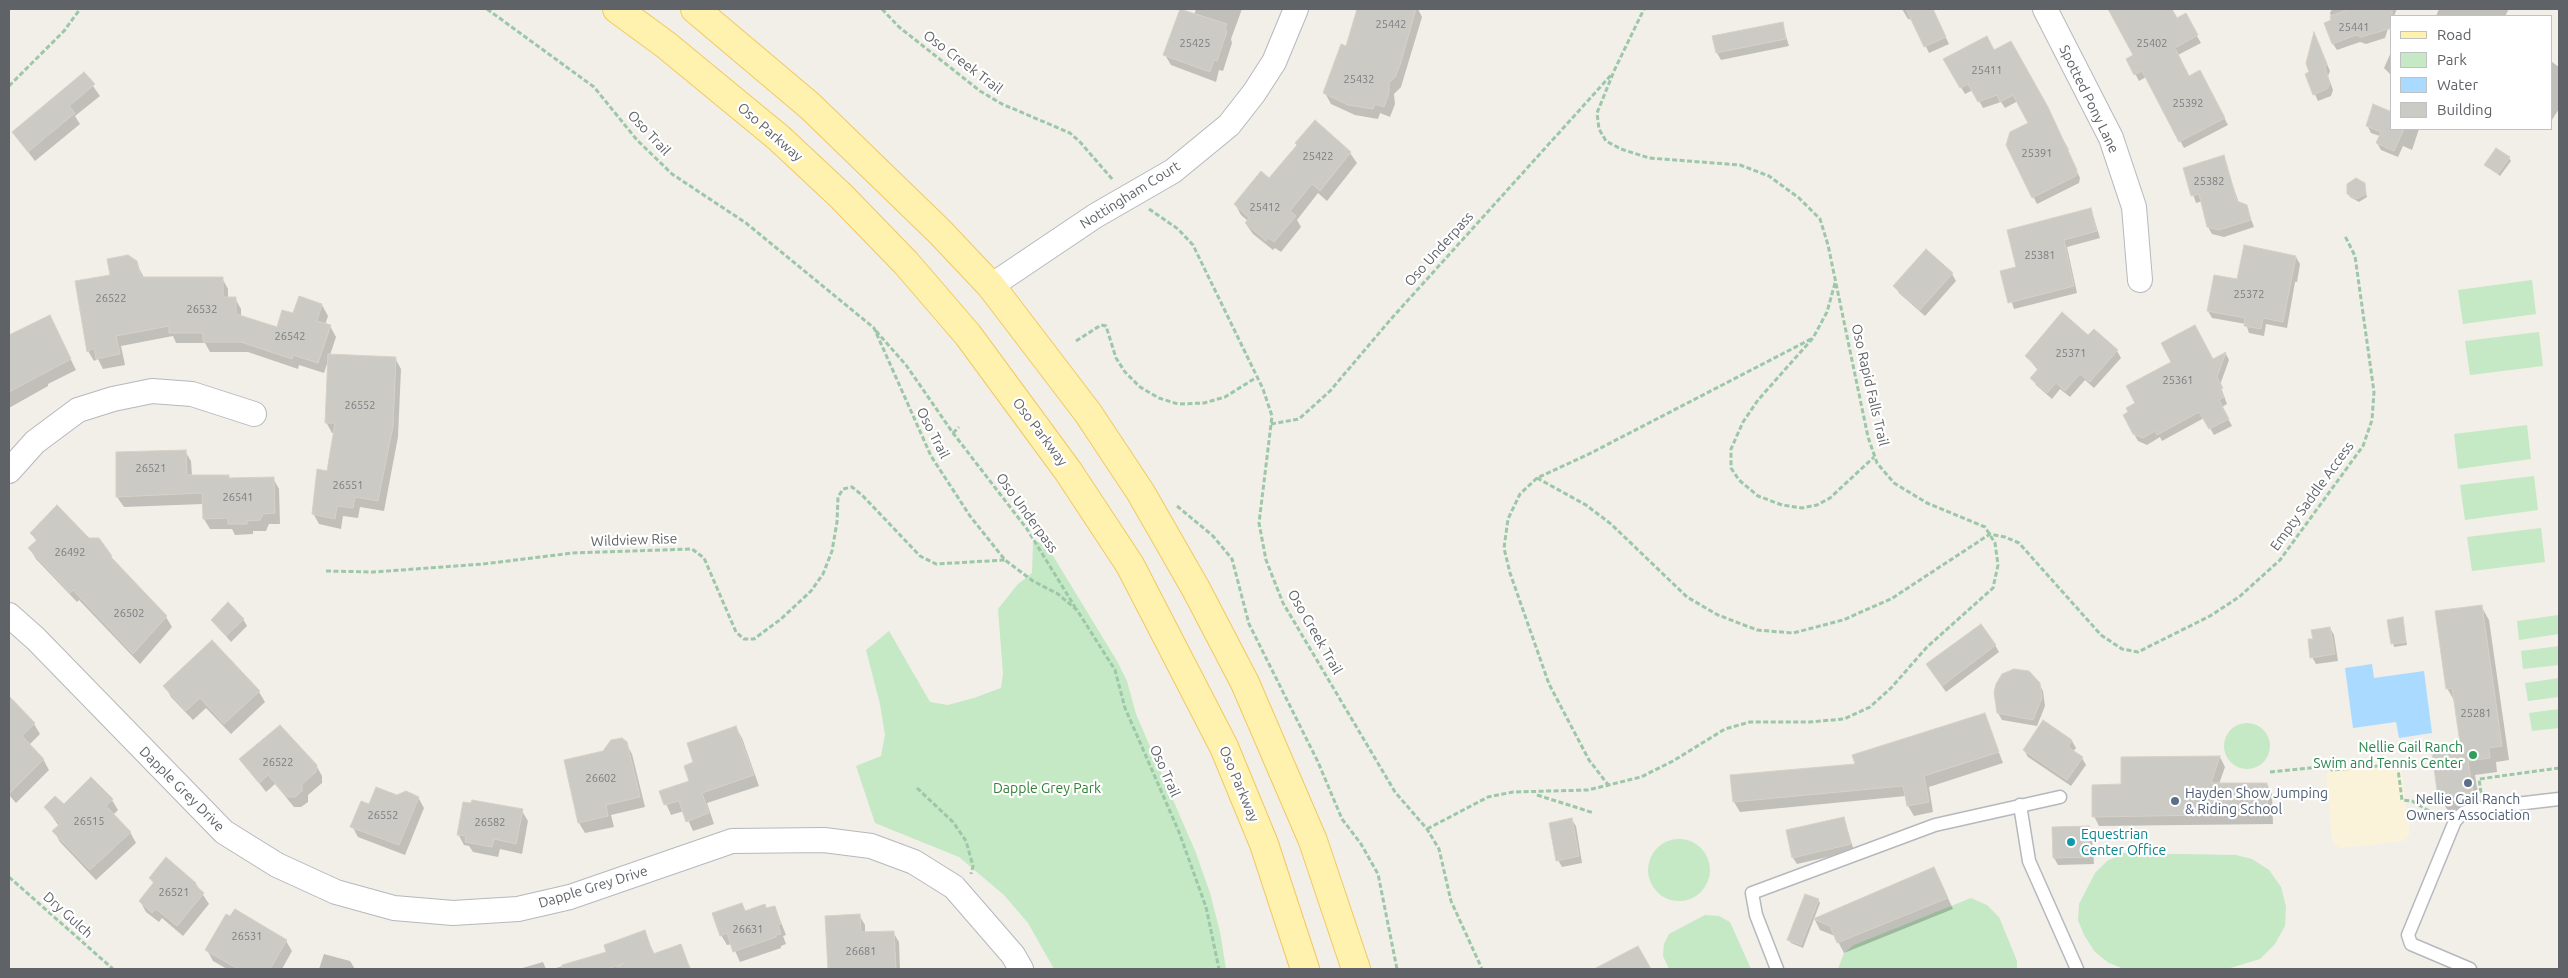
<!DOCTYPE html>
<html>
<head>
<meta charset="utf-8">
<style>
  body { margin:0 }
  #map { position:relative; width:2568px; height:978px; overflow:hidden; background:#f1efe8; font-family:Ubuntu,sans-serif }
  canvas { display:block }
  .frame { position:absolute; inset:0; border:10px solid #5f6368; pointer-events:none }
  .legend { position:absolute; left:2390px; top:15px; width:162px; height:115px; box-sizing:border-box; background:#fff; border:1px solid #bfc1c3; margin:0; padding:6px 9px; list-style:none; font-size:15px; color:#5f6368 }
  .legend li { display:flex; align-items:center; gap:10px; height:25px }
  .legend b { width:25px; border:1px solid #bfc1c3 }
</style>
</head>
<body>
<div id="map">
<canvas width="2568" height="978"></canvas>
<div class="frame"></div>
<ul class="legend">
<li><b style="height:6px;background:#fff2af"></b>Road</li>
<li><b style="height:14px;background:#c5e8c5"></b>Park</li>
<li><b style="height:14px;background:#aadaff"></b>Water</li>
<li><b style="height:14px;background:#cccac5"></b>Building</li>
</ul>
</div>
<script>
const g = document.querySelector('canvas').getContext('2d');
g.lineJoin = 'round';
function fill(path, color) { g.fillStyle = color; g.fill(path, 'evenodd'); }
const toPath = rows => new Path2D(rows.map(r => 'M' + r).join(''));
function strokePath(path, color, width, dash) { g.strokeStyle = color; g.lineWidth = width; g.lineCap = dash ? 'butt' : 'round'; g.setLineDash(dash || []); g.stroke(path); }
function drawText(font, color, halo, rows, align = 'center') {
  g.font = font + ' Ubuntu,sans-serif'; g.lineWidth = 4.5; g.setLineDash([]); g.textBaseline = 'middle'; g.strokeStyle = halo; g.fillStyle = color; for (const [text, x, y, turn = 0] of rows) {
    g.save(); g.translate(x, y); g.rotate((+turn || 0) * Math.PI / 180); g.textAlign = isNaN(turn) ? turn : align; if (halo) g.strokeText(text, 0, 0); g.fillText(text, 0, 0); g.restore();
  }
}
const green = toPath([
  [2532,280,2536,314,2463,324,2458,290],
  [2539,332,2543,366,2470,375,2465,341],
  [2527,425,2531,459,2458,469,2454,434],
  [2534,476,2538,510,2465,520,2460,485],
  [2541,528,2545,562,2472,571,2467,537],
  [1044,541,1117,661,1127,681,1136,714,1196,853,1210,893,1220,932,1226,969,1054,969,1028,923,1004,895,959,857,875,823,856,766,881,756,885,735,880,704,866,650,889,631,930,702,948,705,974,698,1001,688,1003,674,998,609,1018,584,1032,573,1033,543],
  [2558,615,2559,634,2519,640,2517,621],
  [2559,646,2559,665,2523,669,2521,651],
  [2559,678,2559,697,2528,701,2525,683],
  [2559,709,2559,728,2532,731,2529,713],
  '2224 746a23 23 0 1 1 46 0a23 23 0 1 1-46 0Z',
  '1648 870a31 31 0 1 1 62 0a31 31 0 1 1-62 0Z',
  [2124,853,2236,855,2252,859,2269,870,2281,887,2286,907,2285,926,2275,944,2260,959,2230,968,2124,969,2109,963,2095,952,2084,935,2078,920,2079,904,2095,873,2107,861],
  [1971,898,1987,905,1999,917,2017,961,2017,969,1838,969,1844,953,1854,945],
  [1705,915,1719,916,1730,922,1751,969,1669,969,1663,956,1664,944,1669,934]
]);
const sand = toPath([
  [2391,758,2401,768,2410,833,2404,841,2341,848,2333,843,2326,775,2333,766]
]);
const water = toPath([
  [2372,664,2374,678,2424,671,2432,733,2399,738,2396,722,2353,728,2345,668]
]);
const shadow = toPath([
  [1196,9,1242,9,1231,39,1232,43,1223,71,1219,70,1216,82,1171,65,1165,55,1194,15],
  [1358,9,1418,9,1422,17,1401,87,1394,94,1395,104,1390,117,1380,113,1378,119,1355,115,1331,104,1325,93,1346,48],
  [1902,9,1932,9,1949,44,1929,53,1913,20,1908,19],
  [2110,9,2171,9,2177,19,2185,15,2201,43,2178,55,2189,77,2203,78,2228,125,2184,148,2146,77,2139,81,2128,60,2135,56],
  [2332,9,2397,9,2394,16,2392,16,2385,38,2366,44,2360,42,2337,50,2333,44,2333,21,2330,13],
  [2439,9,2509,9,2505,16,2436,16],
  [1782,23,1789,46,1721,60,1717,53,1714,37],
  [2317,40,2330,71,2328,76,2333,90,2331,96,2318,101,2306,75,2311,73],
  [2010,43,2069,150,2067,151,2080,178,2079,183,2037,204,2007,145,2029,124,2018,101,2005,108,2001,102,1983,108,1973,90,1965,94,1944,59,1994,52],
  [2392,50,2392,76,2384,68],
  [2552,62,2559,67,2559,109,2552,120],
  [84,73,100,96,75,116,80,124,35,161,13,132],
  [2374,106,2392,129,2419,129,2412,150,2403,146,2398,157,2381,150,2377,143,2380,136,2371,133,2367,125],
  [1315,122,1350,153,1357,163,1327,201,1318,193,1297,220,1301,227,1281,252,1275,248,1273,250,1253,234,1246,224,1248,221,1241,215,1235,204,1269,180,1298,146],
  [2223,157,2239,203,2246,206,2254,227,2224,237,2212,234,2208,227,2203,201,2196,203,2184,169],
  [2509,158,2511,161,2500,176,2486,165],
  [2364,184,2367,197,2359,202,2350,197,2348,194],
  [2091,209,2100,238,2067,247,2077,293,2014,309,2002,272,2018,268],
  [1926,251,1952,274,1956,281,1925,316,1899,293,1895,286],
  [2296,257,2300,264,2297,282,2295,282,2287,328,2266,324,2264,336,2249,333,2246,324,2212,318,2208,311,2238,281],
  [136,262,144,278,222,278,228,289,228,298,235,298,241,309,241,317,278,329,294,315,322,305,328,316,325,325,330,326,336,337,330,355,395,358,401,369,398,437,384,511,360,507,358,518,343,516,341,529,319,524,313,513,328,473,335,433,332,433,326,422,328,361,324,373,299,365,298,369,248,352,210,352,205,343,176,343,173,336,121,346,125,365,103,369,98,359,94,361,88,351,111,276],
  [49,316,76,370,48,384,48,386,9,408,9,336],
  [2088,337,2117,351,2121,358,2094,388,2085,380,2070,397,2060,389,2052,399,2036,385,2032,378,2038,370,2026,356],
  [2226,354,2229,360,2220,385,2227,404,2222,407,2232,426,2214,435,2204,418,2162,441,2160,437,2147,445,2138,441,2124,416],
  [185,451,191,461,192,476,228,476,230,479,273,478,279,489,280,524,269,524,266,531,253,531,253,534,235,535,232,529,210,529,204,519,203,504,124,507,117,497],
  [31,533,89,539,111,556,116,564,166,617,172,627,140,664,79,600,77,602,36,559,30,549,37,542],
  [2481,606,2489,620,2509,760,2496,762,2497,772,2475,775,2480,806,2448,811,2440,797,2434,755,2462,751,2455,702,2447,688],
  [243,619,247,626,231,642,212,620],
  [2402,619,2407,645,2394,647,2389,621],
  [2330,628,2334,635,2338,661,2316,664,2312,657],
  [1995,645,1999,652,1946,692,1931,671],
  [2039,684,2043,691,2045,706,2037,726,2002,720,1998,713],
  [165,686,259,692,265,702,231,734,206,708,193,720,171,697],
  [10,700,34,724,40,734,29,745,43,759,49,770,16,803,9,795],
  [1984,714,2003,763,1929,787,1933,812,1914,816,1908,806,1906,796,1740,812,1734,802,1857,765],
  [2043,722,2072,741,2076,748,2073,752,2082,758,2086,765,2071,786,2028,757,2024,750],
  [736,728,742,738,759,786,707,803,714,824,693,831,684,811,671,815,661,792,690,782,695,763],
  [626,743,632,754,645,807,611,815,614,827,585,833,579,823,565,761,604,752],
  [2220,757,2225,767,2219,784,2267,784,2272,794,2273,824,2099,826,2094,816,2122,786,2122,759],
  [241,759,316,765,322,776,322,783,308,795,308,802,301,807,294,807,275,784,266,792],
  [397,797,418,797,424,808,405,855,358,837,352,826,370,806],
  [112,800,118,810,113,815,130,832,136,843,96,880,60,842,54,831,59,826,45,807],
  [522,811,528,821,522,854,500,849,498,857,473,852,469,846,464,845,458,834],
  [1844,818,1854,851,1797,864,1793,858],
  [1572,820,1576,826,1582,863,1562,867,1558,860],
  [2089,827,2092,834,2094,864,2058,865,2054,858,2053,828],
  [1934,868,1953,909,1844,953,1835,936,1820,930,1815,920],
  [150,878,196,884,209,904,183,936,162,918,159,922,146,912,140,901,154,884],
  [1806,895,1818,900,1820,903,1803,948,1791,943,1789,940],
  [742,904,746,912,775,907,786,935,783,936,786,944,781,946,781,948,740,962,732,944,727,945,721,935],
  [859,915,865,925,865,933,893,932,899,942,900,969,829,969,827,917],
  [644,932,655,955,680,946,691,969,553,969,608,952],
  [286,941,292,951,282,969,227,969,213,961,207,950],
  [324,954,350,961,355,969,319,969],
  [543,962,546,969,519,969]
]);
const building = toPath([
  [1180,9,1227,24,1225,30,1227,31,1217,61,1214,60,1210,72,1163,55,1180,9],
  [1357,9,1416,9,1400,65,1395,77,1389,83,1389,93,1384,107,1375,104,1373,109,1348,105,1323,93,1341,44,1346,46,1357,9],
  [1906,9,1933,9,1946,37,1924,47,1906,9],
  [2108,9,2172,9,2177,18,2186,13,2198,35,2175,48,2189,76,2200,70,2225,118,2179,142,2142,71,2134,75,2126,59,2133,55,2108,9],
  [2350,9,2392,9,2392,28,2361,37,2356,35,2332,44,2324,23,2331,20,2330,16,2350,9],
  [1783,22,1786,39,1716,53,1712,36,1783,22],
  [2314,32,2327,64,2325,68,2330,83,2327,89,2313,95,2305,74,2309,72,2306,63,2314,32],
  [1987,36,1994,50,2011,41,2048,107,2077,170,2076,176,2032,198,2006,145,2010,132,2028,123,2013,95,2000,102,1997,95,1978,102,1968,84,1960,88,1943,59,1987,36],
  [84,72,95,84,69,106,75,113,28,152,12,132,84,72],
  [2373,104,2392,112,2392,129,2404,129,2394,151,2376,143,2381,132,2366,126,2373,104],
  [1315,120,1351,152,1320,191,1312,184,1290,211,1296,216,1274,242,1269,238,1266,241,1245,223,1249,218,1234,204,1261,171,1269,178,1297,145,1295,143,1315,120],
  [2496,148,2510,157,2498,174,2484,165,2496,148],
  [2224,155,2237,201,2247,205,2251,220,2219,230,2207,227,2199,194,2191,196,2183,168,2224,155],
  [2356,178,2365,183,2366,194,2356,199,2347,194,2347,184,2356,178],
  [2091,208,2097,231,2064,240,2074,286,2008,303,2000,271,2016,267,2007,230,2091,208],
  [2244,245,2296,256,2283,322,2263,318,2261,329,2244,326,2245,318,2207,311,2214,275,2237,279,2244,245],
  [1926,249,1953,273,1920,310,1893,286,1926,249],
  [128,255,137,261,141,277,223,277,223,297,236,297,236,314,277,327,282,310,293,313,299,296,322,304,317,321,331,325,318,363,293,355,292,359,241,342,203,342,203,333,169,333,169,326,116,336,120,354,96,359,94,348,87,352,75,281,110,275,107,259,128,255],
  [2062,312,2088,335,2094,329,2118,350,2090,382,2080,374,2065,391,2056,383,2047,393,2030,378,2039,368,2025,356,2062,312],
  [50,315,71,359,9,392,9,335,50,315],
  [2195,325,2213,359,2226,352,2217,377,2223,388,2220,390,2224,397,2219,400,2229,419,2209,429,2199,412,2157,435,2155,431,2143,438,2133,434,2123,415,2128,412,2126,408,2135,403,2126,386,2171,362,2161,343,2195,325],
  [328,354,396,357,393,426,378,501,355,497,353,508,337,506,335,519,312,514,317,469,327,471,335,423,325,423,328,354],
  [186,450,187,475,229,475,229,478,274,477,275,513,263,514,260,520,247,521,247,524,228,524,228,518,203,519,202,493,116,497,116,452,186,450],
  [57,505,89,538,99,538,112,556,111,557,167,616,133,654,73,590,70,593,28,548,37,540,30,533,57,505],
  [228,602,244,619,226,636,211,620,228,602],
  [2482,605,2502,746,2489,748,2490,758,2468,761,2473,792,2438,797,2432,754,2461,750,2452,688,2446,689,2435,611,2482,605],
  [2403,617,2406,642,2391,644,2387,620,2403,617],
  [1981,624,1996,645,1942,686,1926,664,1981,624],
  [2330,627,2335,654,2310,658,2308,639,2313,639,2311,630,2330,627],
  [212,640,260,691,224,724,200,698,186,711,163,686,212,640],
  [2014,669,2029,671,2040,683,2042,698,2033,720,1997,713,1994,692,1996,684,2002,674,2014,669],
  [9,696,35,723,22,736,44,759,9,794,9,696],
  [1985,713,1999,752,1924,776,1929,802,1907,806,1903,786,1733,802,1730,775,1855,764,1852,755,1985,713],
  [2043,720,2072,740,2068,747,2083,757,2067,780,2023,750,2043,720],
  [280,725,317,765,316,772,302,784,302,791,295,797,287,797,268,775,259,783,239,759,280,725],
  [736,726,754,775,702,793,709,813,686,822,679,801,664,805,659,791,689,781,684,766,693,762,687,743,736,726],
  [622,738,627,742,640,797,606,805,608,816,578,823,564,760,603,751,611,740,622,738],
  [2220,756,2211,783,2267,783,2268,814,2092,817,2092,785,2121,784,2121,757,2220,756],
  [91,777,113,799,106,806,131,832,90,870,52,831,60,824,44,807,55,796,64,804,91,777],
  [376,787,397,795,406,791,419,797,399,845,350,827,361,801,369,804,376,787],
  [472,800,523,809,516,844,494,839,492,847,465,842,466,836,457,835,463,802,471,803,472,800],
  [1844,817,1851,844,1792,858,1786,830,1844,817],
  [1572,818,1579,856,1556,861,1549,823,1572,818],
  [2089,826,2090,857,2053,858,2052,827,2089,826],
  [166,857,196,883,195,885,204,893,177,926,156,909,152,913,139,901,154,882,149,878,166,857],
  [1934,867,1948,898,1837,943,1830,926,1813,919,1934,867],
  [1805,894,1819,899,1801,945,1787,940,1805,894],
  [742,903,745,911,765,904,766,908,775,906,781,924,778,925,781,934,776,935,776,937,733,952,727,933,720,936,712,913,742,903],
  [235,909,287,940,270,969,238,969,205,950,226,914,230,916,235,909],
  [860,914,861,932,894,931,896,969,828,969,825,916,860,914],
  [645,930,653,954,681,944,690,969,617,969,617,967,624,963,608,969,562,969,562,965,606,952,604,945,645,930],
  [1638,946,1651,969,1594,969,1638,946]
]);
const path = toPath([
  [487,9,594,87,637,140,672,174,746,223,874,328,931,456,970,516,1005,560,1033,581,1058,594,1077,610,1115,670,1125,708,1179,832,1206,907,1219,969],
  [882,9,899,27,980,91,1002,104,1070,133,1080,142,1113,180],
  [9,86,64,31,80,9],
  [1149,209,1178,229,1193,245,1263,389,1272,416,1259,523,1266,560,1283,603,1395,792,1427,829,1439,849,1451,901,1482,969],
  [1835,283,1827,312,1813,338,1758,400,1743,422,1731,449,1731,468,1739,480,1758,496,1782,505,1802,508,1817,505,1830,498,1874,457],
  [876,331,906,365,953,433,1027,529,1075,607],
  [1076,341,1101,325,1106,326,1116,358,1125,372,1140,387,1159,398,1178,404,1204,403,1225,397,1257,377],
  [1271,424,1299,419,1330,391,1391,319,1612,74],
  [953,433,959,427],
  [1537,478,1586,505,1611,524,1687,597,1718,615,1757,630,1793,633,1843,620,1891,599,1990,534,2005,537,2019,543,2101,635,2122,649,2138,652,2210,616,2239,597,2280,560,2363,446,2372,420,2374,392,2355,256,2345,236],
  [1177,506,1213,536,1232,559,1249,624,1318,762,1342,819,1361,844,1378,874,1397,969],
  [326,571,374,572,483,564,573,553,692,549,704,558,736,632,744,639,754,639,781,619,811,591,823,574,832,551,837,522,838,497,843,489,852,487,862,495,920,556,936,564,1005,560],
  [2270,772,2329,766,2332,770,2390,765,2398,769,2402,800,2412,801,2441,818],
  [1609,786,1589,760,1549,684,1510,573,1504,548,1508,519,1520,494,1537,478,1589,454,1813,338],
  [917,788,953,822,966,841,973,866,971,874],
  [2481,793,2479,779,2559,768],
  [1537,795,1594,813],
  [1427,829,1488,797,1513,792,1588,790,1641,777,1673,761,1725,729,1750,722,1809,722,1844,719,1870,707,1891,688,1927,647,1993,588,1998,565,1995,543,1985,527,1927,503,1894,483,1877,463,1868,437,1828,245,1820,219,1799,198,1769,176,1740,165,1649,158,1621,149,1606,141,1599,129,1597,113,1614,71,1644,9],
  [9,877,113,969]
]);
const lane = toPath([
  [2020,805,2029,861,2077,969],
  [1777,969,1756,915,1752,893,1935,825,2060,797],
  [2470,969,2411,944,2408,935,2455,821,2463,813,2473,809,2559,799]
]);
const street = toPath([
  [2045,9,2111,138,2134,207,2140,280],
  [991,286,1095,216,1173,171,1229,125,1254,93,1274,62,1296,9],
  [9,471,35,442,78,410,113,399,152,391,192,394,254,414],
  [9,615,36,639,224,832,277,865,336,892,394,908,453,913,518,909,570,897,732,841,824,840,871,846,914,862,954,887,1013,955,1021,969]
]);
const primary = toPath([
  [617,9,666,45,779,138,841,196,906,263,968,335,1068,471,1130,565,1224,747,1264,844,1305,969],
  [695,9,810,106,940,232,991,286,1088,413,1141,493,1196,589,1245,683,1313,841,1356,969]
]);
const markers = [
  [2473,755,5,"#2e9e5b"],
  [2468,783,5,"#5c6f8a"],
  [2175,801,5,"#5c6f8a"],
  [2071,842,5,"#0f9aa8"]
];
const numberNames = [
  ["25442",1391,24],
  ["25441",2354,27],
  ["25425",1195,43],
  ["25402",2152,43],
  ["25411",1987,70],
  ["25432",1359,79],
  ["25392",2188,103],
  ["25391",2037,153],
  ["25422",1318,156],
  ["25382",2209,181],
  ["25412",1265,207],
  ["25381",2040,255],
  ["25372",2249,294],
  ["26522",111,298],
  ["26532",202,309],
  ["26542",290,336],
  ["25371",2071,353],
  ["25361",2178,380],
  ["26552",360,405],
  ["26521",151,468],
  ["26551",348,485],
  ["26541",238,497],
  ["26492",70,552],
  ["26502",129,613],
  ["25281",2476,713],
  ["26522",278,762],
  ["26602",601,778],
  ["26552",383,815],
  ["26515",89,821],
  ["26582",490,822],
  ["26521",174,892],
  ["26631",748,929],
  ["26531",247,936],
  ["26681",861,951]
];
const streetNames = [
  ["Oso Creek Trail",963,62,37],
  ["Spotted Pony Lane",2089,99,64],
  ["Oso Parkway",770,132,41],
  ["Oso Trail",649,133,47],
  ["Nottingham Court",1130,195,-32],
  ["Oso Underpass",1439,249,-48],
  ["Oso Rapid Falls Trail",1870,385,77],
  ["Oso Parkway",1040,432,53],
  ["Oso Trail",933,433,63],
  ["Empty Saddle Access",2312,496,-54],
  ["Oso Underpass",1027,513,54],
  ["Wildview Rise",634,540,-2],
  ["Oso Creek Trail",1315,632,60],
  ["Oso Trail",1165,771,66],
  ["Oso Parkway",1239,784,67],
  ["Dapple Grey Drive",182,789,45],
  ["Dapple Grey Drive",593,887,-17],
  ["Dry Gulch",68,915,42]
];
const leisureNames = [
  ["Nellie Gail Ranch",2463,747],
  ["Swim and Tennis Center",2463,763]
];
const parkNames = [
  ["Dapple Grey Park",1047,788]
];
const serviceNames = [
  ["Hayden Show Jumping",2185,793],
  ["& Riding School",2185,809],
  ["Nellie Gail Ranch",2468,799,"center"],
  ["Owners Association",2468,815,"center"]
];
const cultureNames = [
  ["Equestrian",2081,834],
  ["Center Office",2081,850]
];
fill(green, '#c5e8c5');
fill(sand, '#fbf3d9');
fill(water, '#aadaff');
fill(shadow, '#0003');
fill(building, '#cccac5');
strokePath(building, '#d6d1c6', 1);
strokePath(lane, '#b5b8bc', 15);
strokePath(street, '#b5b8bc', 26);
strokePath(primary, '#f2c960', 30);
strokePath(path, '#9cc7a9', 3, [5, 2.5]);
strokePath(lane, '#fff', 12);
strokePath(street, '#fff', 24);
strokePath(primary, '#fff2af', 28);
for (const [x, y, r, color] of markers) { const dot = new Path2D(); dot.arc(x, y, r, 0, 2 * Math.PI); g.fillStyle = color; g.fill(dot); strokePath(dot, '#fff', 2); }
drawText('11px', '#7a7d7f', null, numberNames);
drawText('14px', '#5f6368', '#fff', streetNames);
drawText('14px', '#27864d', '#fff', leisureNames, 'right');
drawText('14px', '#348238', '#fff', parkNames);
drawText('14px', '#4e5e75', '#fff', serviceNames, 'left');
drawText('14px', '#0d838f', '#fff', cultureNames, 'left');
</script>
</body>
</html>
